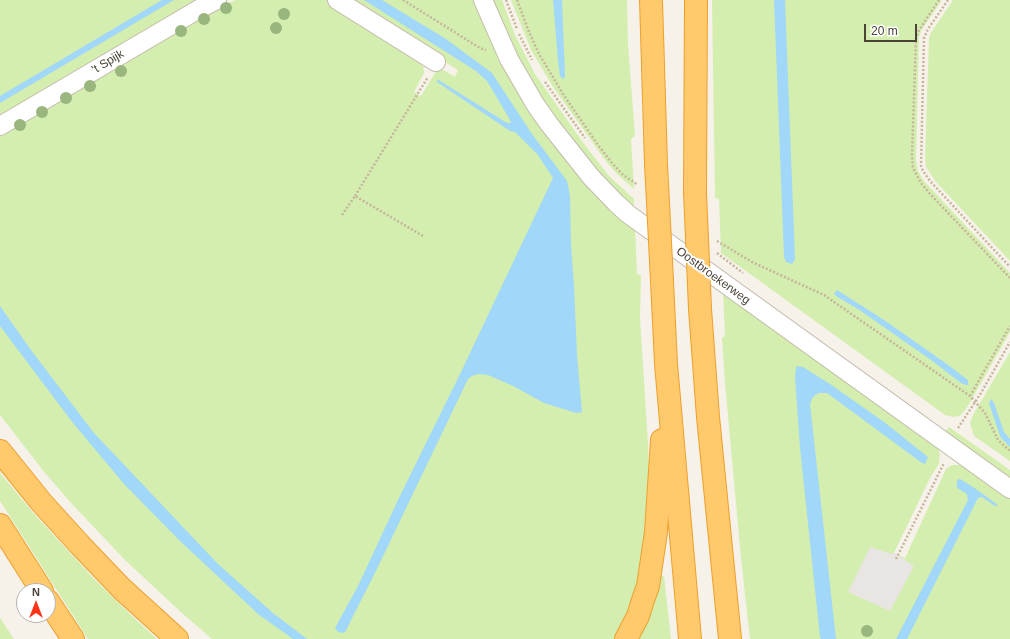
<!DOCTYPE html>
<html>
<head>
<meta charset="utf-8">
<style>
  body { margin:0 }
  #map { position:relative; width:1010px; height:639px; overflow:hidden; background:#f6f2ea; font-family:Arial,sans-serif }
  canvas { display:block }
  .north { position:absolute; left:16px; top:583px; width:40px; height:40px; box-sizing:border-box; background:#fff; border:1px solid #b7b4af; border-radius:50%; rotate:0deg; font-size:11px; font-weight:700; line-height:16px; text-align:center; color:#4b4337 }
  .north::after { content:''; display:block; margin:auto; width:14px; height:18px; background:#ff3318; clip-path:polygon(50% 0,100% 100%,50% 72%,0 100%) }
  .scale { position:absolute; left:864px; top:24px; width:53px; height:18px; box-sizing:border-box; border:2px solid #4b4337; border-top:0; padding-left:5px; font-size:12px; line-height:14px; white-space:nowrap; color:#4b4337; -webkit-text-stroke:3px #fff; paint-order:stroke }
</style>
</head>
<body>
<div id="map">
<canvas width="1010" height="639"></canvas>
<div class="north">N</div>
<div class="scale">20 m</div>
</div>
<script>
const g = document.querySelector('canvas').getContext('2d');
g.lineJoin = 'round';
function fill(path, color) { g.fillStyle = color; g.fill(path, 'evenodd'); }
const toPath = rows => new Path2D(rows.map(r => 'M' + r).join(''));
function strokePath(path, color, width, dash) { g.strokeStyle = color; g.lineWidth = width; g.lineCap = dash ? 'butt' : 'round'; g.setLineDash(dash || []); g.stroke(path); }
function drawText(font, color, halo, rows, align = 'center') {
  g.font = font + ' Arial,sans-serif'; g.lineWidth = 4; g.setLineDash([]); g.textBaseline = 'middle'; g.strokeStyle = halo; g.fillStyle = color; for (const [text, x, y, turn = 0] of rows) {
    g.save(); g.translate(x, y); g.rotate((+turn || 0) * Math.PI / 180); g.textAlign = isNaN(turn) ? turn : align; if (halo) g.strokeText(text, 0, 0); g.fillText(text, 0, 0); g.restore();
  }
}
const green = toPath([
  [0,0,202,0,0,117],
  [236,0,328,0,423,62,424,73,414,92,421,96,438,68,440,68,455,77,458,70,344,0,476,0,483,19,635,228,637,274,641,275,640,318,648,444,650,507,639,591,618,639,212,639,183,614,125,560,72,504,45,473,0,415,0,135,224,5],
  [491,0,502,0,515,35,535,74,584,144,609,176,634,199,634,211,618,195,572,142,528,80],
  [511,0,627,0,628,44,635,136,631,139,634,189,618,175,608,164,553,87,531,50],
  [712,0,942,0,921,31,919,37,916,160,918,171,924,181,1010,273,1010,332,968,406,960,416,953,417,945,415,721,253,719,199,715,198],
  [953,0,1010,0,1010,261,936,182,926,167,925,157,929,38,930,34],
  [723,292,938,448,940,454,939,464,931,476,894,553,905,558,946,469,952,465,960,465,968,468,1010,498,1010,639,750,639,741,558,725,383,722,338,725,336],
  [1010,352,1010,461,974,436,970,423,973,415],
  [949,427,1010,470,1010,479,945,432],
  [0,473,36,516,96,581,132,616,157,639,88,639,0,501],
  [659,576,664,576,671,639,637,639],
  [0,618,14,639,0,639]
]);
const parking = toPath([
  [870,547,892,554,894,553,905,559,906,561,914,566,890,611,848,592]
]);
const water = toPath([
  [162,0,174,0,0,103,0,96],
  [364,0,382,0,446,39,492,73,532,134,567,181,570,196,571,244,574,286,577,355,582,412,576,413,544,403,513,386,488,375,478,374,472,376,468,379,374,575,352,618,346,631,343,633,338,632,335,628,358,586,398,500,461,372,553,178,538,155,515,132,510,131,437,82,437,79,507,123,511,123,510,120,493,91,487,81,476,71],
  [553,0,562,0,565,76,564,78,563,79,560,76,558,61],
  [774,0,785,0,795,259,792,264,786,262,784,257],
  [837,290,884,320,944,362,968,380,968,385,966,385,961,383,931,360,858,309,836,296,834,294],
  [0,306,31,350,94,433,218,564,273,613,307,639,293,639,258,614,180,541,124,484,73,423,0,326],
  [797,366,803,367,830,384,884,422,928,457,925,464,922,463,827,393,819,393,815,395,812,399,810,404,836,639,821,639,820,637,800,448,795,377,796,368],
  [991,399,994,403,1004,432,1010,439,1010,447,1001,438,998,430,989,403],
  [960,479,973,487,998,505,995,506,982,497,978,498,907,639,896,639,968,500,967,494,957,488,957,480]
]);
const path = toPath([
  [403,0,480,48,486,50],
  [506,0,517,29],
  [517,0,529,32,539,54,563,94,598,145,612,163,622,174,638,185],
  [939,0,919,30,916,38,912,156,913,168,921,183,931,195,1010,278],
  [948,0,928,29,924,38,921,166,923,171,930,181,1010,267],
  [519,34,532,60],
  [545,82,585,138],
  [355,196,428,77],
  [342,215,355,196,423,236],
  [717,241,752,262,824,295,970,396,985,413,998,440,1010,451],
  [717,253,743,273],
  [970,396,1010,326],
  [958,428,981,393,1010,342],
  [896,559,944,463]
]);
const minor = toPath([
  [337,0,436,62],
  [483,0,509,59,535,104,549,124,591,177,616,203,628,214,1010,489],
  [0,126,199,9,217,0]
]);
const highway = toPath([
  [651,0,656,164],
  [695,192,696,0],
  [662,281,666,364,690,639],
  [700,309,708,417,730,639],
  [0,451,41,502,80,545,122,589,177,639],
  [0,525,42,591],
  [48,601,73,639],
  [626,639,638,616,643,600,648,586,651,566,656,532,662,440]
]);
const highwayBridge = toPath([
  [656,164,662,281],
  [695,192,700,309]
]);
const trees = [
  [226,8],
  [284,14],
  [204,19],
  [276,28],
  [181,31],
  [121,71],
  [90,86],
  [66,98],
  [42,112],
  [20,125],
  [867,631]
];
const streetNames = [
  ["'t Spijk",108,62,-31],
  ["Oostbroekerweg",713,276,36]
];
fill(green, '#d4eeaf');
fill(parking, '#e8e5e2');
fill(water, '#a1d7f8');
strokePath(minor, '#c3baab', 20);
strokePath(highway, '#eda02d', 24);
strokePath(path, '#c6b59b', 2.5, [2, 2]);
strokePath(minor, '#fff', 18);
strokePath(highway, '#ffc96c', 22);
strokePath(highwayBridge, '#eda02d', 24, []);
strokePath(highwayBridge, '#ffc96c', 22);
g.fillStyle = '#98b67d';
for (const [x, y] of trees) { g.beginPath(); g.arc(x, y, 6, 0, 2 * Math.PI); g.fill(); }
drawText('12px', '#4b4337', '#fff', streetNames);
</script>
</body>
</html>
